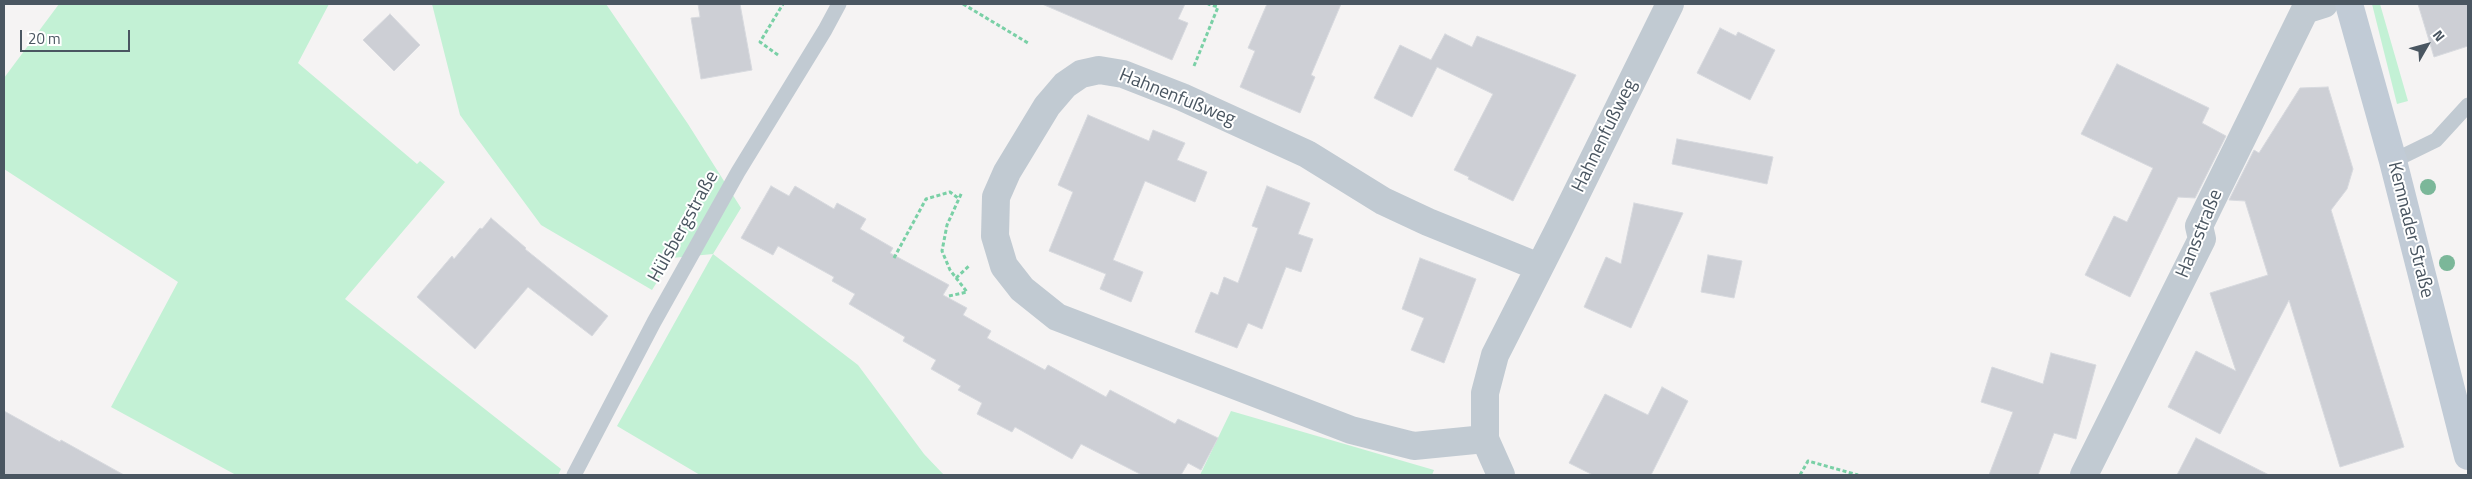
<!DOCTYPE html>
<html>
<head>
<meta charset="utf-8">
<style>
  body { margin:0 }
  #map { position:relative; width:2472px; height:479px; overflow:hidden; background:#f5f3f3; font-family:"Titillium Web",sans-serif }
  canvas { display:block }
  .frame { position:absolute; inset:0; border:5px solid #4a5661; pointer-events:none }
  .north { position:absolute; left:2402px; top:20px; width:50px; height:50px; -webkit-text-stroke:4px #fff; paint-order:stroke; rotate:52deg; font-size:14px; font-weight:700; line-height:20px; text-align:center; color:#4a5661 }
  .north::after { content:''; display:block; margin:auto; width:18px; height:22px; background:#4a5661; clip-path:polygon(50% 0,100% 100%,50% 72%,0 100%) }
  .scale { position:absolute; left:20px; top:30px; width:110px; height:22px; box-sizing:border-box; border:2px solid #4a5661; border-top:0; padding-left:6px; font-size:15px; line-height:18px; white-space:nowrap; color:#4a5661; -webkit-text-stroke:4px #fff; paint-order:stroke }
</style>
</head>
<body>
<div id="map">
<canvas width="2472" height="479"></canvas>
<div class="frame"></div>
<div class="north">N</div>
<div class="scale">20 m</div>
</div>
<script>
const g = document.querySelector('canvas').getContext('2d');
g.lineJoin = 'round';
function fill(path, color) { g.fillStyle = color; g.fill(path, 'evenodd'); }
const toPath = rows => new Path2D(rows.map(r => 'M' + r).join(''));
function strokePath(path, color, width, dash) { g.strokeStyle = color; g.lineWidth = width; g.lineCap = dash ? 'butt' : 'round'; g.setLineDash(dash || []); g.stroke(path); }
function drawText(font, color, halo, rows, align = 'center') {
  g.font = font + ' "Titillium Web",sans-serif'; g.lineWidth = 4; g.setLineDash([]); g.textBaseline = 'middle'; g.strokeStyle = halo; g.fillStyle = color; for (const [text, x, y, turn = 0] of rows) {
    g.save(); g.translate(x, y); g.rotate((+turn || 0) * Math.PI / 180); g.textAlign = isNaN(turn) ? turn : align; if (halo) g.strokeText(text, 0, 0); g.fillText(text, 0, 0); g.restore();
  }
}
const green = toPath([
  [59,4,329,4,298,63,417,164,420,161,445,182,345,299,561,469,558,475,236,475,111,407,178,282,4,169,4,78],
  [432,4,606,4,688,124,741,208,713,254,858,365,924,454,944,475,700,475,617,426,713,254,672,258,652,290,541,225,460,115],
  [2372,4,2380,4,2408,101,2397,104],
  [1231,411,1434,470,1432,475,1200,475]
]);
const building = toPath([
  [698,4,740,4,752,70,701,79,691,18,700,17,698,4],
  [1042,4,1185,4,1178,19,1188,23,1172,60,1042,4],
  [1267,4,1341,4,1311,75,1315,77,1300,113,1240,87,1255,51,1248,48,1267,4],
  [2418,4,2468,4,2468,46,2434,57,2418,4],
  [390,14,420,45,394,71,363,40,390,14],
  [1720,28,1736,36,1738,32,1775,50,1750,100,1697,73,1720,28],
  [1445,34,1472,47,1477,36,1576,75,1513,201,1468,179,1469,177,1454,170,1493,94,1437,67,1412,117,1374,98,1400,45,1431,60,1445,34],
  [2117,64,2209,108,2202,123,2226,136,2195,198,2178,197,2130,297,2085,275,2114,216,2127,222,2153,168,2081,134,2117,64],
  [2328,87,2353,169,2347,189,2331,210,2404,447,2340,467,2289,300,2220,434,2168,407,2196,351,2236,371,2210,293,2268,275,2245,201,2229,200,2254,150,2259,153,2300,88,2328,87],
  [1088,115,1149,141,1153,130,1185,143,1177,160,1207,172,1195,202,1145,181,1113,260,1143,272,1131,302,1100,289,1106,274,1049,251,1073,192,1058,185,1088,115],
  [1677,139,1773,157,1767,184,1672,164,1677,139],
  [771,186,789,196,795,186,834,209,837,203,866,219,860,229,893,248,890,253,949,285,943,295,967,308,963,315,991,331,987,338,1045,370,1048,365,1106,397,1110,390,1175,424,1178,419,1218,438,1201,470,1188,463,1181,475,1142,475,1081,444,1072,459,1015,427,1012,432,977,414,982,403,958,390,961,386,931,369,936,360,903,341,905,337,849,304,855,294,832,281,834,277,778,246,773,255,741,238,771,186],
  [1267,186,1310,203,1298,234,1313,239,1301,272,1286,267,1262,329,1248,323,1237,348,1195,332,1211,292,1218,295,1224,277,1238,283,1258,228,1252,226,1267,186],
  [1634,203,1683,213,1631,328,1584,307,1606,257,1621,264,1634,203],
  [491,218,526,248,525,249,608,316,592,336,528,287,475,349,417,297,452,256,454,259,480,228,482,229,491,218],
  [1708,255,1742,261,1734,298,1701,292,1708,255],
  [1420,258,1476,279,1444,363,1411,350,1424,318,1402,309,1420,258],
  [2051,353,2096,365,2076,439,2054,433,2038,475,1989,475,2013,412,1981,402,1992,367,2043,384,2051,353],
  [1662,387,1688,401,1651,475,1593,475,1569,463,1605,394,1648,415,1662,387],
  [4,411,60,442,61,440,124,475,4,475,4,411],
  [2196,438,2269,475,2177,475,2196,438]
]);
const path = toPath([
  [963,4,1028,43],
  [778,55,760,42,783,4],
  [1194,66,1218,7,1208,4],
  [894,258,926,199,950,192,958,198],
  [956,278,969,266],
  [949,296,967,292,950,270,942,251,947,225,962,192],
  [1800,475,1808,461,1858,475]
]);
const lane = toPath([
  [2393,161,2436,140,2468,105],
  [574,475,654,322,738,172,825,30,839,4]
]);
const street = toPath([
  [1485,439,1414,446,1351,430,1057,317,1022,289,1004,266,995,236,996,197,1007,172,1047,106,1065,85,1081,74,1099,70,1123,74,1182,97,1307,154,1383,201,1428,222,1539,267],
  [1501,475,1485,439,1485,393,1495,355,1559,229,1670,4],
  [2084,475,2202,239,2199,226,2305,10,2324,4]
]);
const secondary = toPath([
  [2349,4,2393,161,2468,456]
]);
const trees = [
  [2428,187],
  [2447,263]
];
const streetNames = [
  ["Hahnenfußweg",1177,98,22],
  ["Hahnenfußweg",1605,136,-64],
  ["Hülsbergstraße",684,227,-61],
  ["Kemnader Straße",2410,230,76],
  ["Hansstraße",2200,234,-68]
];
fill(green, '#c3f1d5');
fill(building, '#cdcfd5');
strokePath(building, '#d7d9de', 1);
strokePath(path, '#7ad0a6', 3, [4, 2.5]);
strokePath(lane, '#c1cad2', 15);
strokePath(street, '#c1cad2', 28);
strokePath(secondary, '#c1cbd6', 28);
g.fillStyle = '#7bb799';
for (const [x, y] of trees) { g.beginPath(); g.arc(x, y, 8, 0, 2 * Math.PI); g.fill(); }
drawText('19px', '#4a5661', '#fff', streetNames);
</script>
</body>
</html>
